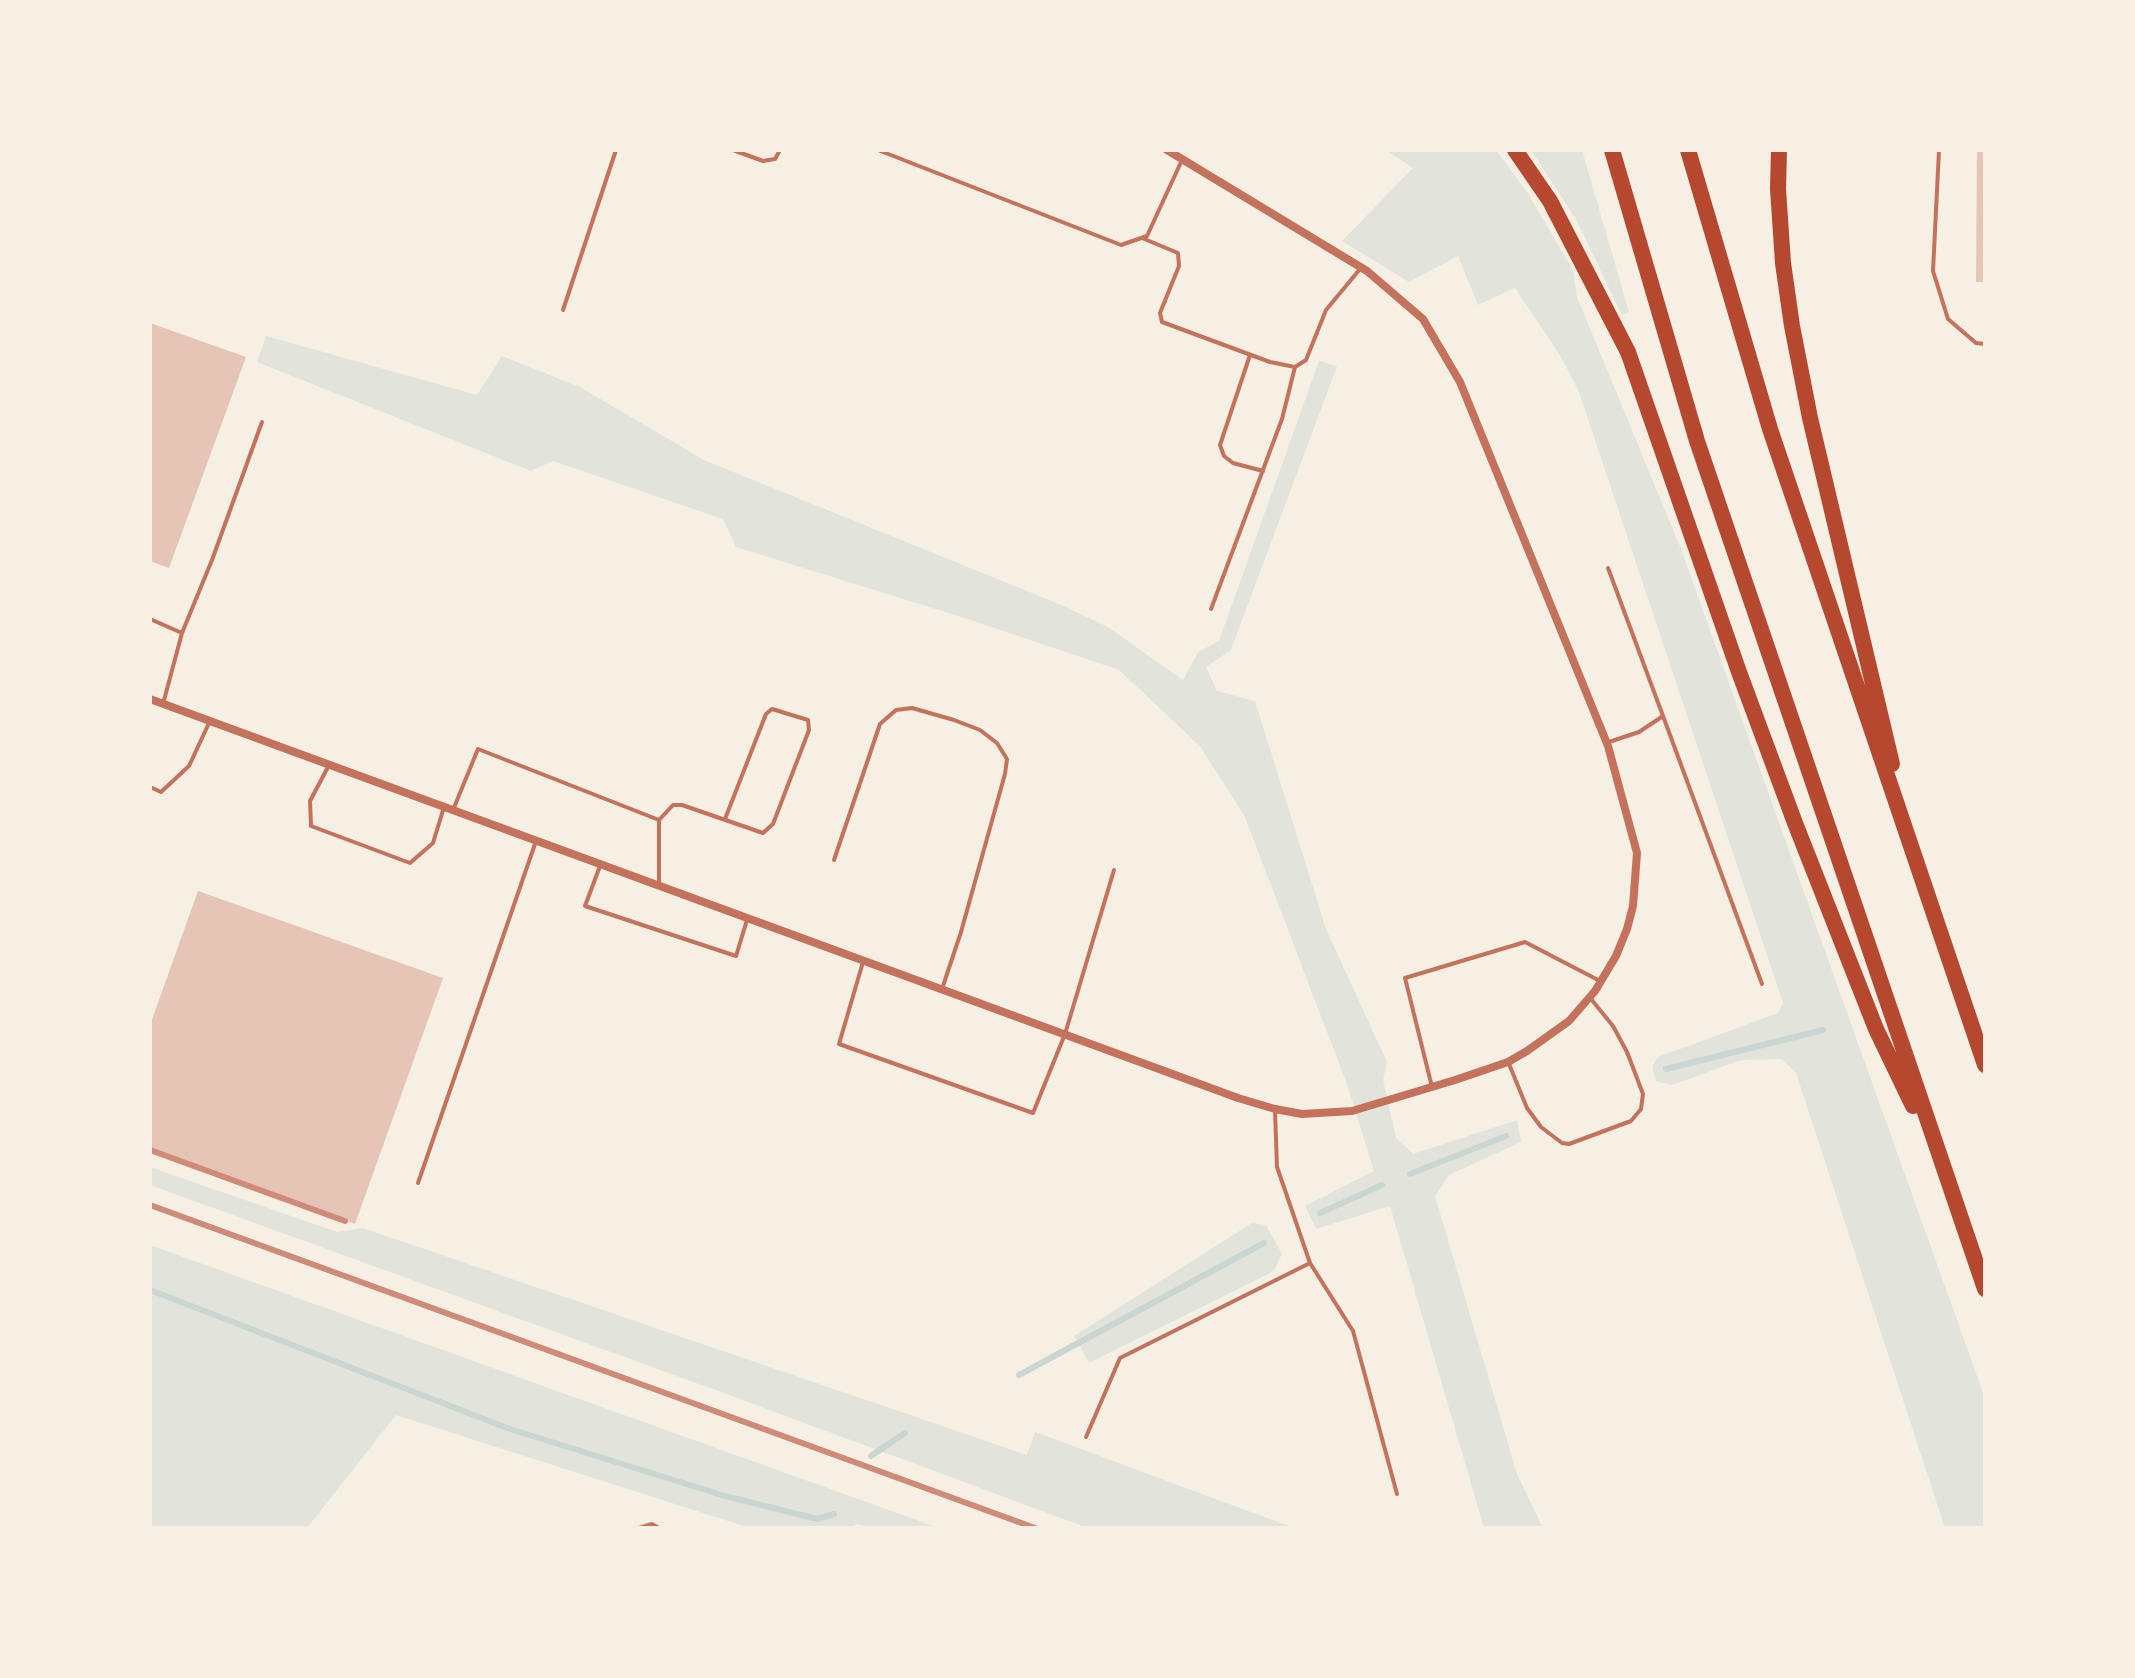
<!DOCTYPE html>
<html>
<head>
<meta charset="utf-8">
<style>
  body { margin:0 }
  #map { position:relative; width:2135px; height:1678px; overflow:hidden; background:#f6efe4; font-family:"DM Sans",sans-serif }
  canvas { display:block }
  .frame { position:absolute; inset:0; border:152px solid #f6efe4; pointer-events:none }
</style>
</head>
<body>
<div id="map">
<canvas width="2135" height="1678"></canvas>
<div class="frame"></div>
</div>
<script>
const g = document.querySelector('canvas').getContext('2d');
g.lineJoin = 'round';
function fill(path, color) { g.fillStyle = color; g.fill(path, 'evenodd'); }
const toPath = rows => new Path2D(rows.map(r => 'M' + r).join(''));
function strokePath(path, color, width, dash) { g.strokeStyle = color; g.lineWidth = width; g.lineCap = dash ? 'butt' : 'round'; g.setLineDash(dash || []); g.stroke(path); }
const green = toPath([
  [1386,150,1496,150,1527,192,1573,270,1577,297,1681,549,1985,1398,1985,1528,1945,1528,1796,1073,1782,1059,1741,1060,1672,1085,1656,1081,1652,1067,1658,1057,1778,1013,1783,1003,1579,392,1560,355,1515,288,1478,305,1458,256,1409,282,1342,241,1413,168],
  [1531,150,1582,150,1629,312,1622,315,1576,219],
  [266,336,477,395,502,356,580,387,704,460,1059,604,1108,627,1183,680,1198,652,1219,641,1319,361,1337,366,1231,650,1206,667,1217,691,1255,701,1326,929,1387,1062,1383,1080,1396,1138,1413,1154,1517,1120,1521,1142,1449,1175,1435,1196,1517,1474,1543,1528,1484,1528,1390,1206,1316,1229,1305,1206,1374,1171,1348,1087,1245,817,1200,746,1119,670,971,620,736,547,723,519,553,461,531,471,257,362],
  [150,1167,337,1232,363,1228,1027,1455,1035,1432,1294,1528,1088,1528,721,1392,150,1185],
  [1252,1223,1266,1225,1282,1254,1274,1271,1089,1363,1074,1336],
  [150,1245,939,1528,874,1528,857,1524,849,1528,750,1528,396,1415,307,1528,150,1528]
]);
const stream = toPath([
  [1666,1069,1823,1030],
  [1410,1174,1506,1136],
  [1320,1213,1382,1185],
  [150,1290,510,1429,725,1496,817,1519,834,1514],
  [1019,1375,1264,1243],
  [871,1456,905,1433]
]);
const building = toPath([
  [1977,150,1985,150,1985,282,1976,282],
  [150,323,246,357,169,568,150,561],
  [198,891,443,978,355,1224,150,1151,150,1025]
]);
const service = toPath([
  [733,150,763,161,775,159,780,150],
  [878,150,1121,245,1147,236,1182,160],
  [1939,150,1933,271,1948,319,1976,343,1985,344],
  [1142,238,1178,253,1179,266,1160,313,1162,322,1270,362,1295,367,1306,360,1326,310,1360,269],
  [563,310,616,150],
  [1250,355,1220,445,1224,456,1233,463,1263,471],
  [1608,568,1663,716,1639,732,1609,742],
  [1211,609,1282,419,1295,367],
  [150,619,182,633,163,704],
  [182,633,212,560,262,422],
  [1663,716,1762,984],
  [328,767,310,801,311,826,410,863,433,843,444,807],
  [150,787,161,792,189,766,209,723],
  [453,810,478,749,659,820,659,886],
  [659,820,673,805,682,805,763,833,773,824,809,730,808,720,772,709,766,714,725,819],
  [834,860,880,724,896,710,912,708,954,720,980,730,997,743,1007,759,1005,774,961,932,942,989],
  [600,866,585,906,736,956,747,920],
  [863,962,839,1044,1033,1113,1065,1034,1114,870],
  [1509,1064,1527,1108,1541,1127,1562,1143,1569,1144,1631,1121,1641,1109,1643,1094,1627,1052,1613,1026,1591,999],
  [1432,1087,1405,978,1525,942,1600,981],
  [418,1183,536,841],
  [1310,1263,1353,1331,1397,1494],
  [1086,1437,1120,1358,1310,1263,1277,1167,1275,1111],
  [639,1528,652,1524,659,1528]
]);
const minor = toPath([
  [150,699,1238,1098,1275,1109,1302,1114,1352,1111,1455,1080,1508,1062,1527,1051,1569,1021,1595,991,1616,956,1627,929,1633,906,1637,853,1608,746,1460,382,1423,319,1367,271,1167,150]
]);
const motorway = toPath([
  [1515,150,1550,201,1628,352,1739,672,1795,823,1876,1029,1913,1106],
  [1612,150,1697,441,1985,1289],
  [1688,150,1770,429,1985,1065],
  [1779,150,1778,189,1783,263,1792,326,1810,418,1892,764]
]);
const rail = toPath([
  [150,1150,345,1221],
  [150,1205,1035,1528]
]);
fill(green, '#e2e4dc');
strokePath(stream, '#c9d6d2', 6);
fill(building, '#e6c5b7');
strokePath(service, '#c5725c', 4);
strokePath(minor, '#c5725c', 8);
strokePath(motorway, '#b5482f', 16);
strokePath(rail, '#cf8b77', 6);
</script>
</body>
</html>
